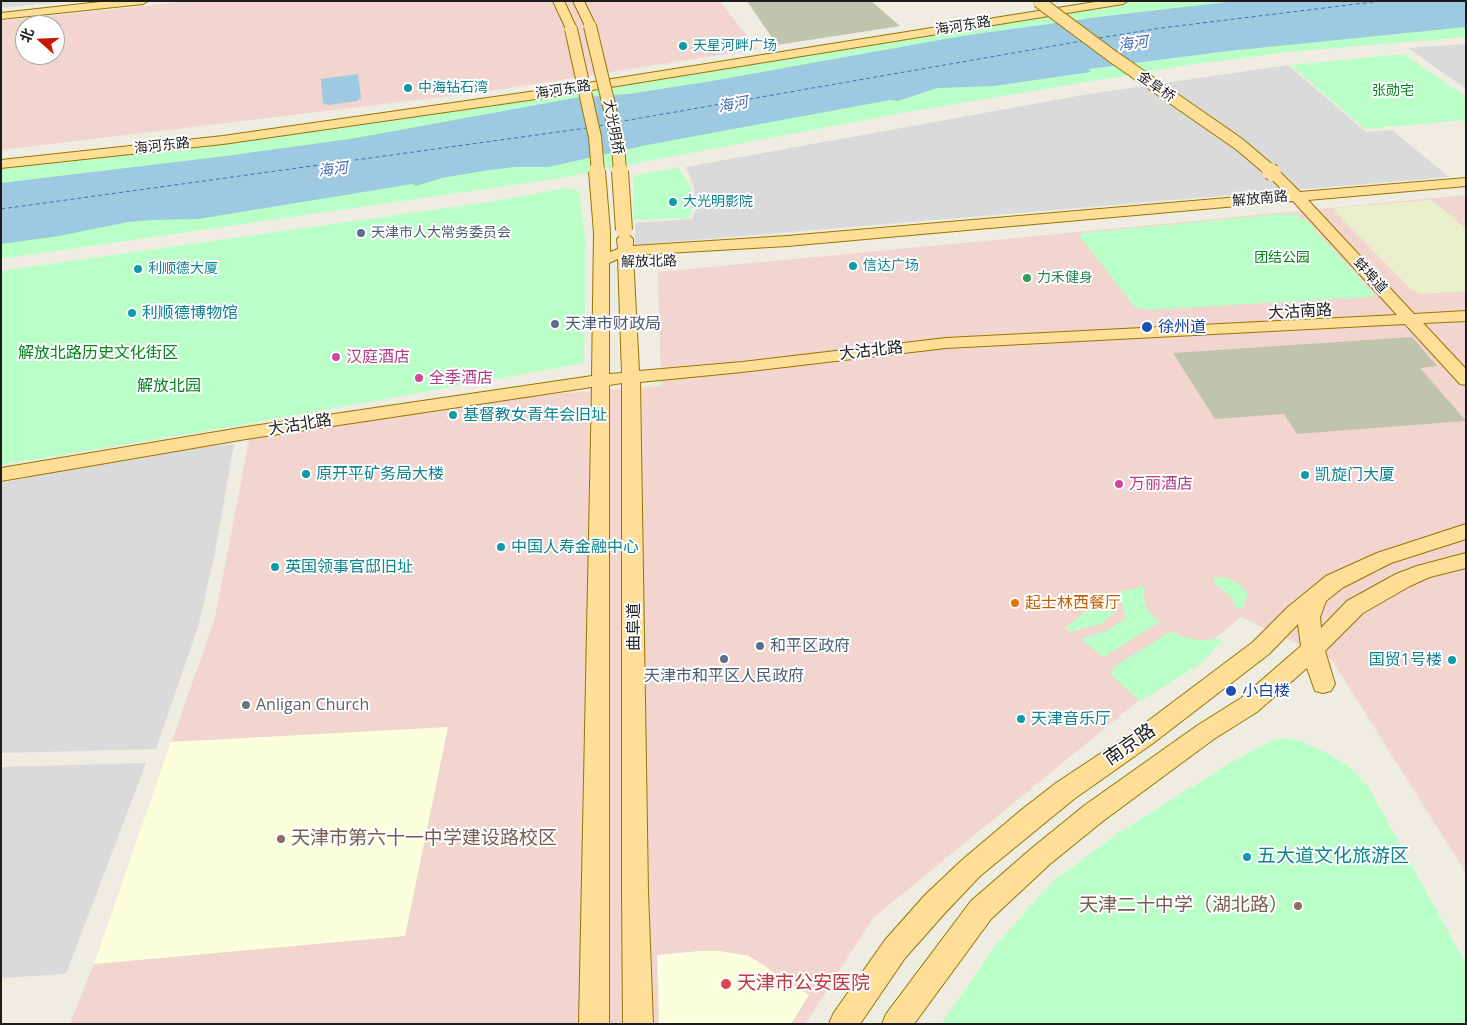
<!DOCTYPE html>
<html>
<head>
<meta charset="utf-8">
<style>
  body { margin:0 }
  #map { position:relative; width:1467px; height:1025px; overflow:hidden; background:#efece2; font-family:"Open Sans","Noto Sans SC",sans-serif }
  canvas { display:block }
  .frame { position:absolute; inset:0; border:2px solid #1d1d1d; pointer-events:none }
  .north { position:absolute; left:15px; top:15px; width:50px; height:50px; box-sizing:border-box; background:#fff; border:1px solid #a5a5a5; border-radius:50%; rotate:290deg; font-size:14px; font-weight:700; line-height:20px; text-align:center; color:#1d1d1d }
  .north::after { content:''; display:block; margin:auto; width:18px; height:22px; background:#ca1800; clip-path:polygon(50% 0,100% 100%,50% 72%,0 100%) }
</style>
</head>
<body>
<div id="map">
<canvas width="1467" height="1025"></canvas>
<div class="frame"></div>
<div class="north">北</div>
</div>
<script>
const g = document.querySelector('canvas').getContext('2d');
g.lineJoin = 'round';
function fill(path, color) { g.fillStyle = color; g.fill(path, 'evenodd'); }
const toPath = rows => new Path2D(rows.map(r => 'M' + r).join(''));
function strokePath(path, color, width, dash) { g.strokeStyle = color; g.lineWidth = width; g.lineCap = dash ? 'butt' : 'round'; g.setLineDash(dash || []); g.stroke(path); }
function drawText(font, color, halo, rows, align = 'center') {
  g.font = font + ' "Open Sans","Noto Sans SC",sans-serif'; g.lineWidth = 4; g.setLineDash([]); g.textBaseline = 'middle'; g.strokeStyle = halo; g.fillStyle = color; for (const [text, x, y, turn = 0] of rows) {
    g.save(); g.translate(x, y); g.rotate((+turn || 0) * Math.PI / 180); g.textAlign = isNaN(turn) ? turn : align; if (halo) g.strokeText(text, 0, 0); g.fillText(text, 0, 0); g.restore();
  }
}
const residential = toPath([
  [1,1,68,1,1,8],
  [1466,44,1466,89,1408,48],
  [1288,65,1366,132,1392,130,1449,177,635,245,635,223,692,219,695,211,694,186,686,167,1083,95],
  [234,444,215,552,199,624,156,749,1,753,1,483,145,454],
  [146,763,66,974,1,978,1,767]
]);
const commercial = toPath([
  [192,1,720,1,757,49,484,92,1,150,1,21],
  [25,25,55,25,55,55,25,55],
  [1466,195,1466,873,1332,660,1241,617,873,918,805,1024,70,1024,94,964,215,618,250,435,540,395,661,386,658,272]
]);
const education = toPath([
  [448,727,405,936,94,964,171,742],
  [700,951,720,951,749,956,809,995,791,1024,659,1024,657,955]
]);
const construction = toPath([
  [747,1,871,1,900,26,777,45],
  [1412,337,1437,366,1420,368,1466,421,1297,434,1284,414,1215,419,1173,353]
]);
const farmland = toPath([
  [1429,200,1435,202,1466,229,1466,291,1421,294,1412,290,1334,211,1336,208]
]);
const park = toPath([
  [1143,1,1466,1,1466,37,1289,52,1188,65,896,114,554,179,1,259,1,168,245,141],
  [1404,54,1466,97,1466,120,1365,129,1291,65],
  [678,167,691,187,692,211,689,218,633,220,633,176],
  [566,188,579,191,586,241,584,363,230,427,1,465,1,271,495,201],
  [1282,214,1293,214,1306,220,1374,294,1371,297,1146,310,1135,307,1080,237,1081,233],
  [1226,577,1241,585,1247,592,1247,597,1242,609,1237,608,1229,595,1215,584,1212,578],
  [1145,586,1143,597,1147,610,1160,622,1103,657,1081,639,1106,631,1126,619,1119,592],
  [1108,596,1115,612,1101,624,1070,632,1066,628,1097,601],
  [1171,631,1181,636,1198,640,1218,639,1222,640,1202,663,1140,701,1111,675,1114,667],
  [1287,738,1300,741,1327,753,1351,768,1369,788,1466,964,1466,1024,941,1024,995,946,1053,881,1120,832,1230,763,1273,740]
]);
const water = toPath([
  [1236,1,1466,1,1466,27,1228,51,1089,69,1091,72,994,86,937,88,898,101,890,100,647,145,548,167,514,167,483,171,442,178,416,186,412,184,388,188,198,219,153,220,128,222,59,236,1,244,1,183,226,156,356,138,574,98,628,94,706,82,962,36,1106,16],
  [358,74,361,98,357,101,328,105,323,103,321,79]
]);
const ferry = toPath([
  [1099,38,1161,28,1381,1],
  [618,122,1082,41],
  [599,126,607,124],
  [1,209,587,128]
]);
const major = toPath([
  [109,1,148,1,143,4,1,19,1,13,109,1],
  [553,1,564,1,577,29,575,31,567,31,553,1],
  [573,1,584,1,596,26,594,28,586,28,573,1],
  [1101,1,1128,1,1123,4,543,98,223,144,1,168,1,160,223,136,543,90,1101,1],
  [1273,169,1278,170,1300,192,1466,178,1466,186,1308,200,1414,314,1466,311,1466,321,1423,323,1466,369,1466,385,1460,384,1405,324,946,348,742,372,640,382,648,892,653,1024,623,1024,622,892,622,383,609,385,609,1024,579,1024,592,387,246,439,1,481,1,468,246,427,592,376,594,232,597,229,602,227,607,229,610,232,610,252,618,249,617,239,620,236,625,234,630,236,633,239,633,246,787,236,1285,193,1266,173,1273,169],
  [1293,201,1397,315,946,338,742,362,639,371,633,255,787,246,1293,201],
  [618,259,622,373,609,374,609,263,618,259],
  [1466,524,1466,539,1391,563,1342,588,1326,601,1320,617,1321,628,1347,601,1396,574,1417,566,1466,553,1466,568,1430,577,1410,586,1363,613,1325,651,1335,684,1331,691,1323,693,1315,691,1307,668,1257,712,1214,739,1103,821,1050,864,991,919,914,1024,882,1024,886,1014,971,901,1032,848,1085,805,1198,725,1241,698,1301,646,1298,624,1269,654,1152,744,1074,799,980,876,945,913,905,958,860,1024,829,1024,833,1014,885,940,925,895,962,860,1020,811,1056,783,1136,730,1253,642,1288,607,1326,576,1377,553,1466,524]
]);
const majorBridgeFar1 = toPath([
  [1038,1,1112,56,1239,144,1272,172],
  [590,26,618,143,620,172],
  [571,29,595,137,598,172]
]);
const majorBridge = toPath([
  [597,171,602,232],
  [620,171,624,230],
  [1270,171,1273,173]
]);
const markers = [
  [683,46,5,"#0f9aa8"],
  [408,88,5,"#0f9aa8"],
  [673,202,5,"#0f9aa8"],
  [361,233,5,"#5c6f8a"],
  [853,266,5,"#0f9aa8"],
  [138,269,5,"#0f9aa8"],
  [1027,278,5,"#2e9e5b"],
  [132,313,5,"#0f9aa8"],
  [555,324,5,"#5c6f8a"],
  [1147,327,6,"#1a4fb4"],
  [336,357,5,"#d1479c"],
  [419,378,5,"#d1479c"],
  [453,415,5,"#0f9aa8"],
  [306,474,5,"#0f9aa8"],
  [1305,475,5,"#0f9aa8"],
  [1119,484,5,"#d1479c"],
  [501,547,5,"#0f9aa8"],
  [275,567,5,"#0f9aa8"],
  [1015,603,5,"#e8710a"],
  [760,646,5,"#5c6f8a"],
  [724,659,5,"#5c6f8a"],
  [1452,660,5,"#0f9aa8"],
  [1231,691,6,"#1a4fb4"],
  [246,705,5,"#6b7280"],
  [1021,719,5,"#0f9aa8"],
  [281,839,5,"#8d6e63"],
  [1247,857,5,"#0f9aa8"],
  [1298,906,5,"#8d6e63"],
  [726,984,6,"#e0444e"]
];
const farStreetnames = [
  ["海河东路",963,26,-9],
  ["金阜桥",1156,87,35],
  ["海河东路",563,90,-9],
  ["大光明桥",613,127,79],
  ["海河东路",162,146,-6],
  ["解放南路",1260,199,-5],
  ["解放北路",649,262,-1],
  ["蚌埠道",1370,276,48]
];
const farCulturenames = [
  ["天星河畔广场",693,46],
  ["中海钻石湾",418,88],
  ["大光明影院",683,202],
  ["信达广场",863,266],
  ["利顺德大厦",148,269]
];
const farParknames = [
  ["张勋宅",1393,91],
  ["团结公园",1282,258]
];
const farServicenames = [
  ["天津市人大常务委员会",371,233]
];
const farLeisurenames = [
  ["力禾健身",1037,278]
];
const farWaternames = [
  ["海河",1133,44,-7],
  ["海河",733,105,-10],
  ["海河",333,170,-7]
];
const streetNames = [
  ["大沽南路",1300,312,-3],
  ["大沽北路",871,351,-6],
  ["大沽北路",300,425,-9],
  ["曲阜道",634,627,-90]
];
const cultureNames = [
  ["利顺德博物馆",142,313],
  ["基督教女青年会旧址",463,415],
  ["原开平矿务局大楼",316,474],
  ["凯旋门大厦",1315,475],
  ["中国人寿金融中心",511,547],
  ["英国领事官邸旧址",285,567],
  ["国贸1号楼",1442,660,"right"],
  ["天津音乐厅",1031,719]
];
const serviceNames = [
  ["天津市财政局",565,324],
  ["和平区政府",770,646],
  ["天津市和平区人民政府",724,676,"center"]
];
const transitNames = [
  ["徐州道",1158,327],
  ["小白楼",1242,691]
];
const parkNames = [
  ["解放北路历史文化街区",98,353],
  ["解放北园",169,386]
];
const hotelNames = [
  ["汉庭酒店",346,357],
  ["全季酒店",429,378],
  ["万丽酒店",1129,484]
];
const foodNames = [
  ["起士林西餐厅",1025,603]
];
const worshipNames = [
  ["Anligan Church",256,705]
];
const nearStreetnames = [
  ["南京路",1130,745,-35]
];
const nearEducationnames = [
  ["天津市第六十一中学建设路校区",291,839],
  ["天津二十中学（湖北路）",1288,906,"right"]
];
const nearCulturenames = [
  ["五大道文化旅游区",1257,857]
];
const nearHealthnames = [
  ["天津市公安医院",737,984]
];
fill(residential, '#dbdada');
fill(commercial, '#f2d5cf');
fill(education, '#fbffdb');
fill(construction, '#c1c4ad');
fill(farmland, '#e9f0cb');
fill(park, '#bafec8');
fill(water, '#9ecae1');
strokePath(ferry, '#426db4', 1, [4, 3]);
strokePath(major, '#967600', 2);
fill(major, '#ffde97');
strokePath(majorBridgeFar1, '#967600', 14, []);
strokePath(majorBridge, '#967600', 18, []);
strokePath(majorBridgeFar1, '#ffde97', 12);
strokePath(majorBridge, '#ffde97', 16);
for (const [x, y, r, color] of markers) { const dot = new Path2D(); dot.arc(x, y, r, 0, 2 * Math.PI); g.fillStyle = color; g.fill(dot); strokePath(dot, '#fff', 2); }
drawText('14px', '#1d1d1d', '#fff', farStreetnames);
drawText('14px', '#0d838f', '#fff', farCulturenames, 'left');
drawText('14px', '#03831d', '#fff', farParknames);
drawText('14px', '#4e5e75', '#fff', farServicenames, 'left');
drawText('14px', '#27864d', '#fff', farLeisurenames, 'left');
drawText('italic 15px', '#426db4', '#fff', farWaternames);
drawText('16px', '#1d1d1d', '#fff', streetNames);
drawText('16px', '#0d838f', '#fff', cultureNames, 'left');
drawText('16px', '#4e5e75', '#fff', serviceNames, 'left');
drawText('16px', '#164399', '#fff', transitNames, 'left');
drawText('16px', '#03831d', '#fff', parkNames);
drawText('16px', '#b23c85', '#fff', hotelNames, 'left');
drawText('16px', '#c56008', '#fff', foodNames, 'left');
drawText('16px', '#5b616d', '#fff', worshipNames, 'left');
drawText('19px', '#1d1d1d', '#fff', nearStreetnames);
drawText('19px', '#785e54', '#fff', nearEducationnames, 'left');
drawText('19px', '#0d838f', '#fff', nearCulturenames, 'left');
drawText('19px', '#be3a42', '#fff', nearHealthnames, 'left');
</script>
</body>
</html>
